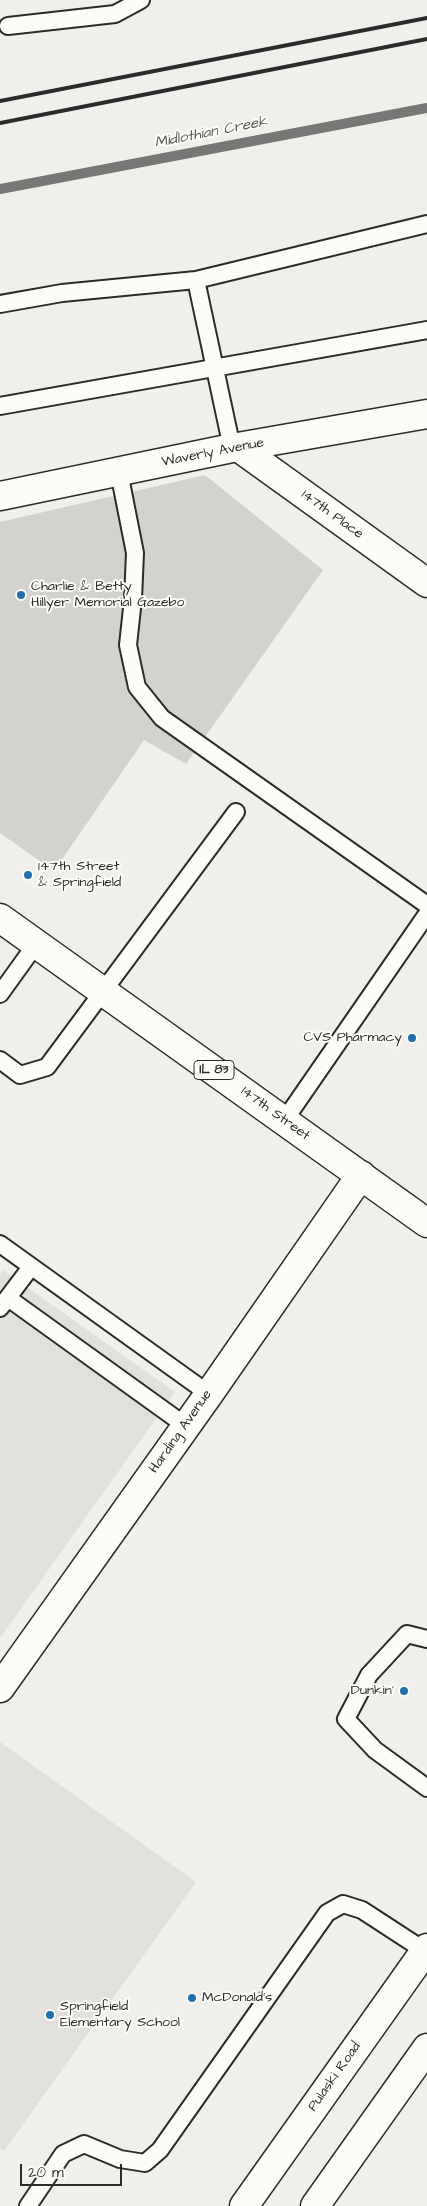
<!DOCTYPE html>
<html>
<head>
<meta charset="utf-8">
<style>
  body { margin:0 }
  #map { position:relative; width:427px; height:2206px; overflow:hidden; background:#f0efeb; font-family:"Architects Daughter",sans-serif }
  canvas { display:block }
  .scale { position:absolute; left:20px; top:2164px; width:102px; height:22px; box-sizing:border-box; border:2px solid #2b2b2b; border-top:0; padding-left:6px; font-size:15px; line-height:18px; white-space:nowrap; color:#2b2b2b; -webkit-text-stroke:4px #fdfcf7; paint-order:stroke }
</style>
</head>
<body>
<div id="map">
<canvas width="427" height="2206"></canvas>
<div class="scale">20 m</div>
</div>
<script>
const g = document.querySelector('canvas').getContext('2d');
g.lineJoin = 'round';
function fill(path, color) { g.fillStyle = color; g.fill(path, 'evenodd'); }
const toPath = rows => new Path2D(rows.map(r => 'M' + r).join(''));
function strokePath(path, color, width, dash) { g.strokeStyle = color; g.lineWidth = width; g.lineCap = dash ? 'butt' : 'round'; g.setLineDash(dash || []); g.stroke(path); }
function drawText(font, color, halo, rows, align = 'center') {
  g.font = font + ' "Architects Daughter",sans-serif'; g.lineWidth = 4; g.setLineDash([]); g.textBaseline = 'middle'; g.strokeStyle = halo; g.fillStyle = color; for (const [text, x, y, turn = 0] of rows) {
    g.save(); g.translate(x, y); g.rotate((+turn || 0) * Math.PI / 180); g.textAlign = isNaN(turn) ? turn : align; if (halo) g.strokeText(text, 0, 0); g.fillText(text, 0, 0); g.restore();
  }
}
const built = toPath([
  [3,1270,175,1392,0,1638,0,1274],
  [0,1742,196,1882,4,2151,0,2148]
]);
const green = toPath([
  [205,475,323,570,186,764,144,740,54,871,0,833,0,522]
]);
const stream = toPath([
  [0,189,427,108]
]);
const lane = toPath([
  [8,26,115,14,141,0],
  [0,304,62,293,196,280],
  [0,406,427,330],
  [232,448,196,280,427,224],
  [119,472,135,553,133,599,128,645,137,687,162,718,427,905],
  [0,994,36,944],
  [0,1060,20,1075,47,1067,236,812],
  [284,1121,427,914],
  [0,1244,209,1394],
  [8,1298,186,1426],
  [0,1308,31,1267],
  [427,1639,407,1634,369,1675,346,1719,375,1750,427,1788],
  [28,2206,63,2154,84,2144,120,2159,145,2163,160,2150,327,1913,343,1904,362,1910,425,1951]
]);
const street = toPath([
  [238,447,427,583],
  [0,496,232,448,427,414],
  [0,1688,209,1394,361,1175]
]);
const secondary = toPath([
  [244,2206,427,1948],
  [315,2206,427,2048]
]);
const primary = toPath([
  [0,918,427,1223]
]);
const rail = toPath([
  [0,101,427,18],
  [0,123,427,39]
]);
const markers = [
  [21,595,5,"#1f6fb2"],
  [28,875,5,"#1f6fb2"],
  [412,1038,5,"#1f6fb2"],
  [404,1691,5,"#1f6fb2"],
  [192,1998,5,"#1f6fb2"],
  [50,2015,5,"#1f6fb2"]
];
const shields = [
  [214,1070,40]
];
const shieldNames = [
  ["IL 83",214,1070]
];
const streetNames = [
  ["Waverly Avenue",213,453,-11],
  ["147th Place",332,515,36],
  ["147th Street",275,1114,36],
  ["Harding Avenue",181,1432,-55],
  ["Pulaski Road",335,2077,-55]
];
const poiNames = [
  ["Charlie & Betty",31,587],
  ["Hillyer Memorial Gazebo",31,603],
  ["147th Street",38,867],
  ["& Springfield",38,883],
  ["CVS Pharmacy",402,1038,"right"],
  ["Dunkin'",394,1691,"right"],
  ["McDonald's",202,1998],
  ["Springfield",60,2007],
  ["Elementary School",60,2023]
];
const waterNames = [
  ["Midlothian Creek",211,133,-11]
];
fill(built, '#e1e0dc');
fill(green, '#d3d2cf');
strokePath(stream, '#777775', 10);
strokePath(lane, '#2b2b2b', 20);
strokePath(street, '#2b2b2b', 31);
strokePath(secondary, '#2b2b2b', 31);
strokePath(primary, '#2b2b2b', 31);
strokePath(lane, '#fdfcf7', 16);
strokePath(street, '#fdfcf7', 28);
strokePath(secondary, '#fdfcf7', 28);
strokePath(primary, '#fdfcf7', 28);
strokePath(rail, '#2b2b2b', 4);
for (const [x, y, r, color] of markers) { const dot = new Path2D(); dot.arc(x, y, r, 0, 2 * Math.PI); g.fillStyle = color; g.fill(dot); strokePath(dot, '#fdfcf7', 2); }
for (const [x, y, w] of shields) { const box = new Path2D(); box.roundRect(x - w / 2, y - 9.5, w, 19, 4); g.fillStyle = '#fdfcf7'; g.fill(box); strokePath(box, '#2b2b2b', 1); }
drawText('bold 12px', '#2b2b2b', null, shieldNames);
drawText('14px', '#2b2b2b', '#fdfcf7', streetNames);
drawText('14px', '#2b2b2b', '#fdfcf7', poiNames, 'left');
drawText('italic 15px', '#575756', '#fdfcf7', waterNames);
</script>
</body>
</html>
